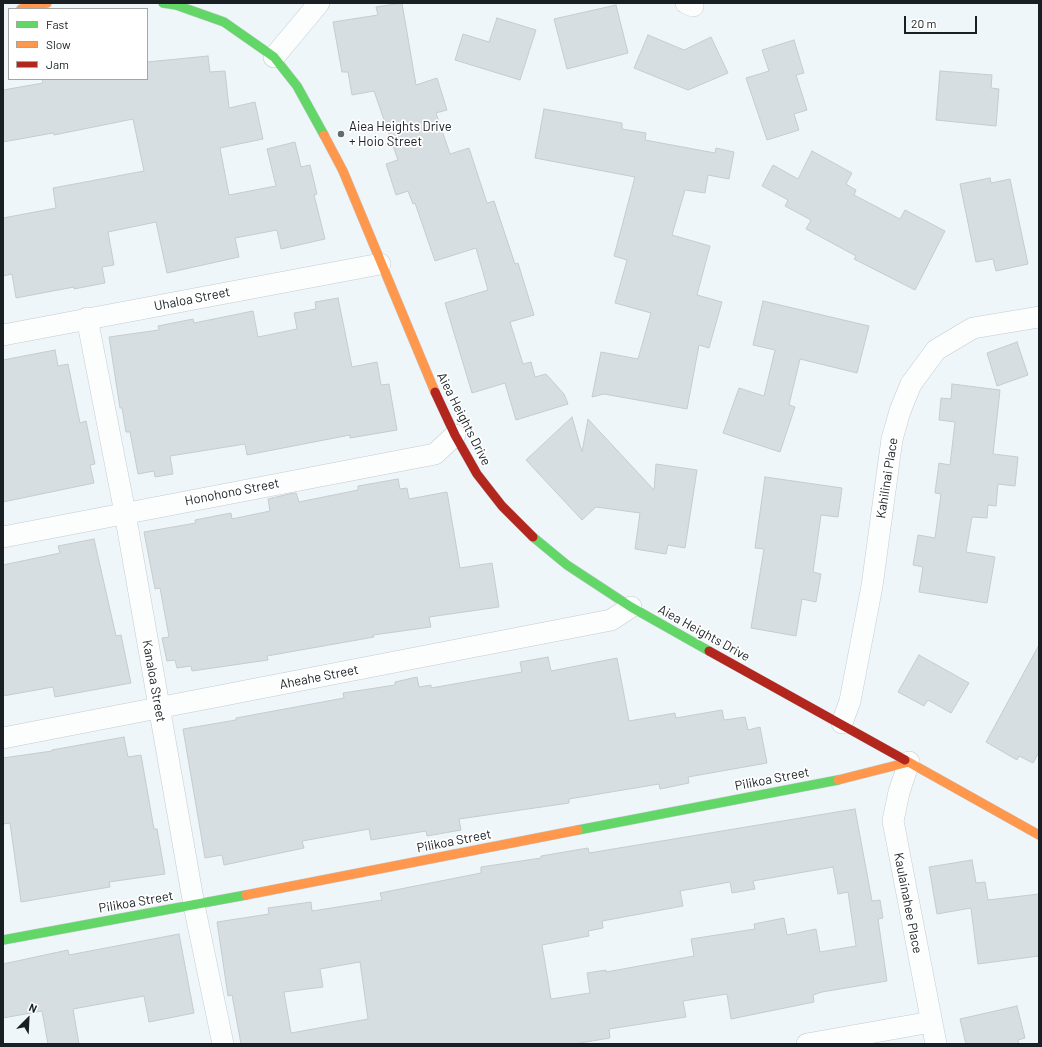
<!DOCTYPE html>
<html>
<head>
<meta charset="utf-8">
<style>
  body { margin:0 }
  #map { position:relative; width:1042px; height:1047px; overflow:hidden; background:#eef6fa; font-family:Barlow,sans-serif }
  canvas { display:block }
  .frame { position:absolute; inset:0; border:4px solid #191f22; pointer-events:none }
  .legend { position:absolute; left:8px; top:8px; width:140px; height:72px; box-sizing:border-box; background:#fff; border:1px solid #a3a5a7; margin:0; padding:5px 7px; list-style:none; font-size:12px; color:#191f22 }
  .legend li { display:flex; align-items:center; gap:8px; height:20px }
  .legend b { width:20px; border:1px solid #a3a5a7 }
  .north { position:absolute; left:8px; top:999px; width:40px; height:40px; -webkit-text-stroke:3px #fff; paint-order:stroke; rotate:24deg; font-size:11px; font-weight:700; line-height:16px; text-align:center; color:#191f22 }
  .north::after { content:''; display:block; margin:auto; width:14px; height:18px; background:#191f22; clip-path:polygon(50% 0,100% 100%,50% 72%,0 100%) }
  .scale { position:absolute; left:904px; top:16px; width:73px; height:18px; box-sizing:border-box; border:2px solid #191f22; border-top:0; padding-left:5px; font-size:12px; line-height:14px; white-space:nowrap; color:#191f22; -webkit-text-stroke:3px #fff; paint-order:stroke }
</style>
</head>
<body>
<div id="map">
<canvas width="1042" height="1047"></canvas>
<div class="frame"></div>
<ul class="legend">
<li><b style="height:5px;background:#63d668"></b>Fast</li>
<li><b style="height:5px;background:#ff974d"></b>Slow</li>
<li><b style="height:5px;background:#b3261e"></b>Jam</li>
</ul>
<div class="north">N</div>
<div class="scale">20 m</div>
</div>
<script>
const g = document.querySelector('canvas').getContext('2d');
g.lineJoin = 'round';
function fill(path, color) { g.fillStyle = color; g.fill(path, 'evenodd'); }
const toPath = rows => new Path2D(rows.map(r => 'M' + r).join(''));
function strokePath(path, color, width, dash) { g.strokeStyle = color; g.lineWidth = width; g.lineCap = dash ? 'butt' : 'round'; g.setLineDash(dash || []); g.stroke(path); }
function drawText(font, color, halo, rows, align = 'center') {
  g.font = font + ' Barlow,sans-serif'; g.lineWidth = 3.5; g.setLineDash([]); g.textBaseline = 'middle'; g.strokeStyle = halo; g.fillStyle = color; for (const [text, x, y, turn = 0] of rows) {
    g.save(); g.translate(x, y); g.rotate((+turn || 0) * Math.PI / 180); g.textAlign = isNaN(turn) ? turn : align; if (halo) g.strokeText(text, 0, 0); g.fillText(text, 0, 0); g.restore();
  }
}
const building = toPath([
  [402,3,416,85,437,78,447,110,436,113,450,154,469,148,487,203,494,201,515,264,518,263,534,315,510,322,523,364,531,362,535,377,546,374,564,394,568,404,516,420,505,383,472,393,445,303,488,290,476,248,435,261,415,203,413,204,408,191,396,195,386,164,398,160,374,91,352,95,348,72,342,72,333,22,378,15,376,7,402,3],
  [616,5,628,53,567,69,554,19,616,5],
  [497,18,536,30,520,80,455,60,463,34,489,42,497,18],
  [648,35,684,50,711,37,728,73,688,90,634,68,648,35],
  [794,40,804,73,796,75,807,110,794,114,799,130,767,140,746,78,769,71,762,50,794,40],
  [208,56,210,72,225,71,229,108,255,102,263,139,220,148,229,195,276,186,267,149,295,142,301,167,310,165,317,194,314,195,325,239,281,249,277,230,235,238,239,257,167,273,156,222,108,232,114,265,102,267,105,283,74,289,74,287,16,298,12,274,3,276,3,218,56,208,53,188,144,171,133,119,54,135,53,133,3,142,3,90,43,83,42,79,147,79,147,62,208,56],
  [940,71,992,75,991,88,999,89,996,126,936,120,940,71],
  [544,109,622,123,622,129,646,133,645,140,715,153,716,148,734,152,729,179,708,175,705,193,685,190,672,235,710,246,697,295,722,302,709,348,699,345,687,409,604,394,592,397,601,352,638,359,651,313,615,303,627,260,614,256,635,177,535,158,544,109],
  [812,151,852,173,846,184,856,190,854,195,900,219,905,210,945,231,915,290,854,259,856,256,806,229,811,220,785,206,788,200,762,186,773,165,798,179,812,151],
  [990,178,991,183,1010,179,1028,264,996,271,993,259,976,262,960,184,990,178],
  [338,298,352,367,377,362,381,385,389,384,397,430,350,438,350,435,247,455,245,444,170,456,173,474,155,477,154,471,138,474,130,432,126,432,122,408,120,408,109,337,159,330,158,326,193,319,194,323,253,311,258,337,297,329,294,313,316,309,315,302,338,298],
  [763,301,869,326,857,373,800,359,789,405,795,407,780,452,723,433,739,388,764,396,775,350,753,345,763,301],
  [1017,342,1028,375,997,386,987,353,1017,342],
  [55,350,58,366,68,364,80,423,86,421,95,464,90,465,94,483,3,502,3,360,55,350],
  [952,384,1000,390,993,454,1018,457,1015,486,998,484,996,506,988,505,987,518,972,517,966,552,995,557,987,603,919,592,923,567,913,565,918,535,935,538,941,494,935,493,939,463,950,465,955,422,939,420,941,398,951,399,952,384],
  [572,417,582,452,588,419,654,490,656,464,697,470,685,548,668,545,666,554,635,549,640,513,596,507,582,520,526,460,572,417],
  [765,477,842,488,838,517,821,515,813,572,821,574,816,602,802,599,796,636,751,628,764,549,755,548,765,477],
  [398,479,400,489,407,488,409,499,447,492,460,568,492,563,499,607,429,617,431,627,373,635,374,637,267,656,268,660,192,671,191,666,177,668,175,660,167,661,162,638,169,637,160,588,155,589,144,532,196,523,195,520,231,513,232,519,270,511,268,499,289,494,296,493,299,502,358,490,358,486,398,479],
  [94,539,116,636,121,635,131,683,55,697,53,687,3,696,3,565,60,553,58,546,94,539],
  [1039,645,1039,752,1033,763,1019,756,1017,760,986,742,1039,645],
  [919,655,969,683,951,713,928,700,924,706,898,692,919,655],
  [548,657,551,671,617,658,629,721,675,713,676,718,722,710,724,720,745,717,748,730,760,727,767,763,688,777,689,783,660,789,659,784,569,799,569,803,459,819,461,830,427,836,426,831,371,840,369,829,302,841,304,848,224,865,222,855,205,858,183,729,236,720,236,718,344,698,343,693,395,685,395,682,417,677,419,687,431,685,431,688,522,672,520,662,548,657],
  [124,737,128,757,141,755,154,829,157,829,165,874,109,882,110,887,21,902,10,823,3,824,3,758,52,751,52,750,124,737],
  [855,809,872,901,880,900,883,918,878,919,887,981,822,992,813,995,814,1002,731,1019,727,994,683,1001,686,1017,609,1029,610,1038,574,1044,241,1044,232,995,228,996,217,922,269,914,268,908,311,902,312,911,382,900,380,893,481,873,481,867,541,858,541,856,588,848,589,853,855,809],
  [833,867,838,894,848,892,856,946,820,952,816,929,787,935,784,918,754,924,755,929,691,939,694,956,606,972,606,970,587,973,590,993,551,999,542,945,589,936,588,931,603,928,602,921,683,906,680,891,730,882,732,893,755,889,753,881,833,867],
  [360,962,368,1019,291,1033,284,992,323,987,320,969,360,962],
  [972,860,976,883,985,882,988,900,1039,894,1039,956,978,964,971,908,937,914,929,867,972,860],
  [179,934,194,1013,149,1022,144,996,73,1009,79,1044,48,1044,42,1011,3,1018,3,964,68,950,69,955,179,934],
  [1017,1006,1025,1038,1018,1040,1019,1044,966,1044,960,1019,1017,1006]
]);
const street = toPath([
  [686,3,693,6],
  [274,57,319,3],
  [87,318,125,513,194,905,223,1044],
  [3,335,380,264],
  [3,537,435,454,455,435],
  [842,723,850,701,872,586,892,439,900,411,911,384,936,350,973,328,1039,317],
  [3,738,611,620,631,607],
  [909,762,899,792,893,821,936,1044],
  [807,1044,931,1022]
]);
const fast = toPath([
  [163,3,176,5,224,22,274,57,297,86,324,135],
  [533,537,567,565,631,607,709,651],
  [578,830,838,780],
  [3,940,246,895]
]);
const slow = toPath([
  [21,9,47,3],
  [324,135,343,171,435,392],
  [905,760,1039,835],
  [838,780,909,762],
  [246,895,578,830]
]);
const jam = toPath([
  [435,392,455,435,477,474,502,506,533,537],
  [709,651,905,760]
]);
const markers = [
  [341,134,4,"#646a6e"]
];
const poiNames = [
  ["Aiea Heights Drive",349,127],
  ["+ Hoio Street",349,142]
];
const streetNames = [
  ["Uhaloa Street",192,299,-11],
  ["Aiea Heights Drive",464,419,63],
  ["Kahilinai Place",887,478,-81],
  ["Honohono Street",232,492,-11],
  ["Aiea Heights Drive",704,633,29],
  ["Aheahe Street",319,677,-11],
  ["Kanaloa Street",154,681,80],
  ["Pilikoa Street",772,779,-11],
  ["Pilikoa Street",454,841,-11],
  ["Pilikoa Street",136,902,-10],
  ["Kaulainahee Place",908,903,79]
];
fill(building, '#d7dee1');
strokePath(building, '#c5ccd0', 1);
strokePath(street, '#c5cbcf', 22);
strokePath(fast, '#c5cbcf', 10);
strokePath(slow, '#c5cbcf', 10);
strokePath(jam, '#c5cbcf', 10);
strokePath(street, '#fcfefe', 21);
strokePath(fast, '#63d668', 9);
strokePath(slow, '#ff974d', 9);
strokePath(jam, '#b3261e', 9);
for (const [x, y, r, color] of markers) { const dot = new Path2D(); dot.arc(x, y, r, 0, 2 * Math.PI); g.fillStyle = color; g.fill(dot); strokePath(dot, '#fff', 1.5); }
drawText('13px', '#191f22', '#fff', poiNames, 'left');
drawText('13px', '#191f22', '#fff', streetNames);
</script>
</body>
</html>
